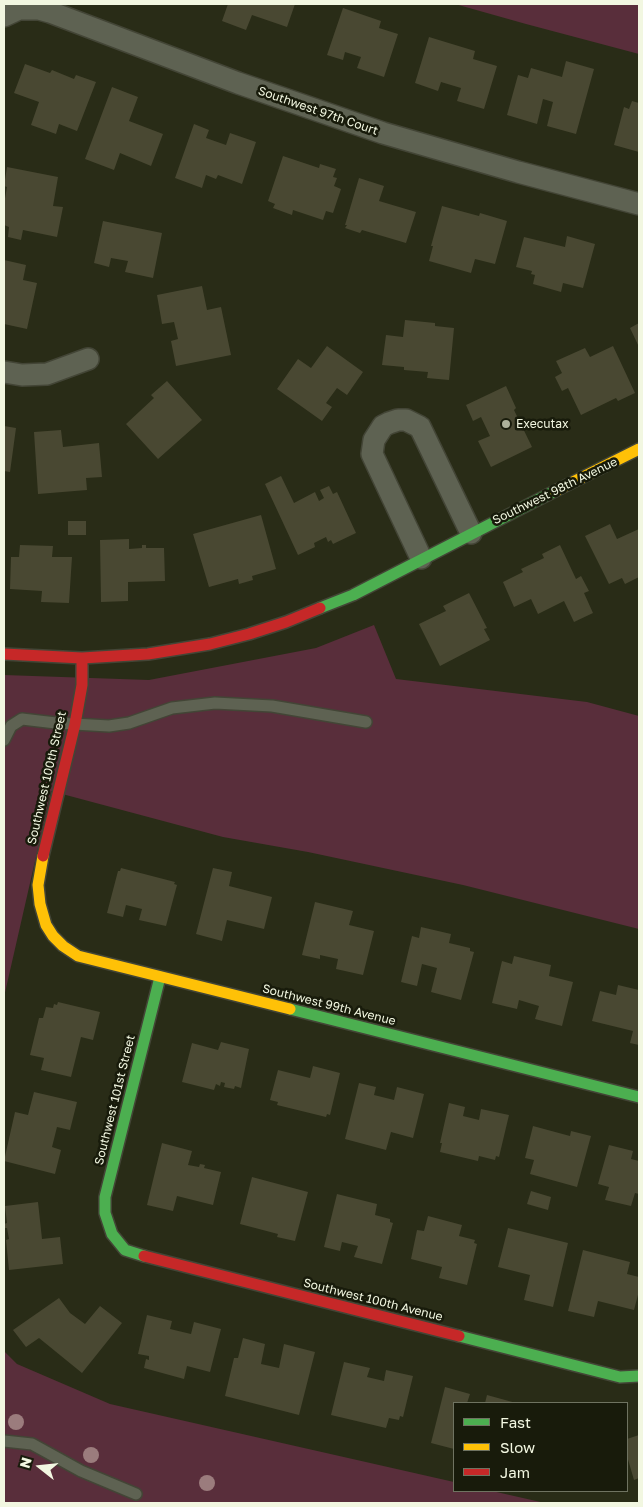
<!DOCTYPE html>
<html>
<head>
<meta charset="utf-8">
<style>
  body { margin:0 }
  #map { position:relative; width:643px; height:1507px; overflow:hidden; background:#292c17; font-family:"Golos Text",sans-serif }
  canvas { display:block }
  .frame { position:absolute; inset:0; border:5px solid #f2f7e1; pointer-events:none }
  .legend { position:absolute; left:453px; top:1402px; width:175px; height:90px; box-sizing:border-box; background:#181b0b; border:1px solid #6f7361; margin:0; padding:6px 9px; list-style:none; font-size:15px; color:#f2f7e1 }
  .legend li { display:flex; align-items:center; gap:10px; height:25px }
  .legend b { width:25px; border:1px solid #6f7361 }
  .north { position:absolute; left:15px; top:1442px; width:50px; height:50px; -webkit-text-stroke:4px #181b0b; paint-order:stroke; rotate:286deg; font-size:14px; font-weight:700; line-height:20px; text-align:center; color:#f2f7e1 }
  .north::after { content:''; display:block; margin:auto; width:18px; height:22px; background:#f2f7e1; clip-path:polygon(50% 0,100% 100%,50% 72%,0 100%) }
</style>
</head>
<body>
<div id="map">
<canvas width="643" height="1507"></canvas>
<div class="frame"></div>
<ul class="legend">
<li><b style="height:6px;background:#4caf50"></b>Fast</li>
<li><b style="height:6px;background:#ffc107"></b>Slow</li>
<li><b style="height:6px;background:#c62828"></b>Jam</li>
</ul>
<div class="north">N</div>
</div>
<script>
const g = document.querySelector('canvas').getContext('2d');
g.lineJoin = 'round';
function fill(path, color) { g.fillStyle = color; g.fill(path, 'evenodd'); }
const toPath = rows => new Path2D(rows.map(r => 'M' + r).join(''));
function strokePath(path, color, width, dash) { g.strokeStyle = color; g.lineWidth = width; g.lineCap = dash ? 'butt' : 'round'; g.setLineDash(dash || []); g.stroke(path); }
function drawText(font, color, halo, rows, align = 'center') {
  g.font = font + ' "Golos Text",sans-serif'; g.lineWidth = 5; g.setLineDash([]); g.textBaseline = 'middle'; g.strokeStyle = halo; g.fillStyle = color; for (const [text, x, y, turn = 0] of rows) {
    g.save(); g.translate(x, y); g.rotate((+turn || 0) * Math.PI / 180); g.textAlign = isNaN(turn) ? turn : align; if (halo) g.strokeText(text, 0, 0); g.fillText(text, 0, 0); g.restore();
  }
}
const green = toPath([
  [455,4,639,4,639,54,526,24],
  [374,625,396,679,587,702,639,716,639,929,463,885,308,852,223,837,51,791,4,997,4,675,149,680,316,648],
  [4,1351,17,1364,110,1404,454,1482,454,1491,492,1491,545,1503,4,1503]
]);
const building = toPath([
  [228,4,295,4,287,27,252,15,246,30,222,21],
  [343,8,381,21,379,28,398,34,384,77,357,68,361,57,345,52,343,60,327,55],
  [429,37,475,51,473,59,497,66,484,109,457,101,461,88,441,82,438,91,415,83],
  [566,61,594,69,576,134,547,126,553,102,543,99,537,124,507,115,518,75,528,78,531,68,562,77],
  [25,64,50,73,52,70,74,79,76,75,96,82,77,131,59,124,56,134,31,125,39,102,14,93],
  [112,87,138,97,129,121,163,134,151,166,120,153,114,170,85,159],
  [632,101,639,103,639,152,614,145,624,107,629,109],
  [194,124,209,130,206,138,226,145,230,133,256,142,242,184,218,175,216,179,206,175,202,188,175,178],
  [283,156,319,168,320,164,336,169,333,177,337,178,334,186,341,189,333,213,326,211,323,220,293,210,292,215,273,208,275,204,268,201],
  [7,167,58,177,53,206,63,207,57,237,23,230,21,240,8,237,9,227,4,225,4,204,7,187,4,186],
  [359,178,384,186,379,201,416,212,406,243,362,230,360,233,345,228,347,225,345,225],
  [442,206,479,216,480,213,507,221,495,264,475,259,471,273,429,261,433,246,431,246],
  [103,221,162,233,153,278,125,272,128,261,111,258,109,267,94,263],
  [567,236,595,244,583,288,563,283,561,292,533,284,535,275,531,274,532,271,516,267,524,237,565,247],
  [4,260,26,265,23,280,37,283,27,329,4,324],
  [202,286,207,310,221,307,231,355,176,366,171,341,178,339,174,322,162,324,157,295],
  [405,320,435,323,435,326,454,328,449,380,427,378,428,372,404,370,404,367,382,365,386,335,403,337],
  [639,323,639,347,630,328],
  [327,346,363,372,347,395,337,388,326,403,332,407,322,421,277,389,298,359,311,368],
  [613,346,635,393,618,401,616,398,581,415,568,388,562,391,555,377,562,373,556,361,585,348,590,357],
  [167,381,202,420,158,459,126,424,154,398,151,395],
  [506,386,516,408,514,410,532,447,491,467,478,441,490,436,481,417,473,421,466,405],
  [4,426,16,428,10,472,4,471],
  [61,430,63,447,99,443,102,477,86,478,87,490,38,494,34,432],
  [281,476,294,503,315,492,319,501,324,498,320,490,329,486,333,494,337,492,356,533,333,544,331,540,328,542,326,537,314,543,315,547,298,555,265,484],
  [261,515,276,569,252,576,253,580,239,584,238,579,209,587,193,534],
  [68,521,86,521,86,535,68,535],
  [610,524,617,539,639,529,639,577,625,584,622,578,609,584,585,536],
  [129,539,129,549,142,548,142,545,146,545,146,548,164,548,165,581,128,582,128,601,101,602,100,540],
  [20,545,53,546,52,557,72,557,69,603,41,602,42,591,10,589,11,557,19,557],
  [560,545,576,579,581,576,589,591,584,593,593,613,574,622,564,601,538,614,531,599,514,607,503,582,523,572,521,569,544,558,542,554],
  [469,593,487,628,484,629,490,640,440,666,419,624,446,611,443,606],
  [121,868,175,882,174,884,177,885,166,926,139,920,142,909,126,905,123,917,107,913,118,871,120,871],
  [213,868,232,872,229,886,272,897,264,929,227,920,222,941,196,934],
  [315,902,353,911,349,925,374,931,363,975,336,969,338,959,320,955,320,959,302,955],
  [421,927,451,934,449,943,470,948,470,951,474,952,461,1000,431,992,437,968,422,964,417,986,401,982,412,936,419,938],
  [514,956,551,965,549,976,573,982,562,1026,535,1019,539,1006,519,1000,517,1009,492,1003,502,961,512,964],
  [618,985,639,990,639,1045,630,1043,633,1031,592,1021,600,991,616,995],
  [58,1002,100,1012,93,1040,81,1037,71,1077,41,1070,44,1058,30,1055,39,1018,43,1018,46,1007,53,1008,54,1004,57,1005],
  [221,1042,249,1049,241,1088,235,1086,234,1089,224,1087,225,1083,221,1082,220,1086,216,1084,214,1090,182,1082,192,1043,218,1050],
  [313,1066,340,1073,330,1115,327,1114,326,1117,277,1105,278,1102,270,1100,278,1070,310,1078],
  [359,1083,376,1087,374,1095,394,1100,397,1087,424,1094,413,1138,391,1132,386,1150,345,1139],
  [34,1092,77,1102,70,1130,57,1127,52,1147,61,1150,55,1174,4,1161,15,1112,28,1115],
  [449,1103,465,1107,463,1116,479,1120,481,1109,509,1115,499,1157,496,1156,495,1160,479,1156,478,1161,440,1152,442,1143,440,1143],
  [533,1126,570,1136,571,1131,591,1136,577,1187,530,1174,534,1160,525,1158],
  [162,1143,192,1151,188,1165,199,1167,200,1164,205,1165,204,1168,221,1172,213,1205,177,1196,173,1211,147,1205],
  [609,1145,633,1151,631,1159,639,1161,639,1194,635,1193,631,1206,605,1200,609,1187,598,1184],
  [252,1177,308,1192,295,1241,277,1237,278,1234,240,1224],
  [531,1191,551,1197,548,1210,527,1204],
  [337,1194,377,1204,375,1215,390,1219,390,1222,393,1223,382,1264,354,1257,358,1246,342,1242,340,1251,324,1247],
  [38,1202,42,1239,60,1237,63,1264,9,1270,6,1240,9,1239,7,1228,4,1228,4,1224,7,1223,5,1206],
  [428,1216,462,1225,459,1236,475,1240,474,1243,477,1244,467,1285,439,1278,442,1267,411,1259,417,1230,424,1231],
  [508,1228,568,1243,553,1307,524,1300,530,1275,498,1267],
  [583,1250,630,1262,627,1274,639,1277,639,1291,634,1310,598,1301,594,1317,568,1311],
  [59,1298,70,1313,85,1324,100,1306,122,1323,82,1373,39,1338,26,1347,13,1330],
  [147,1315,172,1321,170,1329,191,1334,194,1322,221,1329,210,1372,187,1366,184,1379,144,1368,146,1359,149,1360,149,1356,138,1354],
  [243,1338,265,1344,261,1364,279,1368,284,1344,315,1352,299,1415,225,1396,234,1358,238,1358],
  [344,1362,370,1368,367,1377,384,1381,386,1370,413,1376,403,1417,400,1416,399,1420,389,1418,386,1428,331,1415],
  [445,1387,470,1394,467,1403,454,1403,454,1449,431,1443],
  [487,1395,516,1403,485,1403],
  [639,1435,639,1478,634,1480,627,1456,627,1439]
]);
const lane = toPath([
  [4,740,11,726,22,719,56,723,109,726,129,723,172,708,215,703,272,706,366,722],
  [4,1441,32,1444,81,1471,136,1494]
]);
const street = toPath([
  [4,16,19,9,39,9,50,12,238,83,383,133,518,172,639,204],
  [4,372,22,375,47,374,88,359],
  [421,558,372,454,374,440,383,426,389,423,398,420,406,420,420,427,471,533]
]);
const fast = toPath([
  [320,608,353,595,555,491],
  [290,1009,639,1097],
  [144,1256,125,1250,112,1234,105,1213,105,1197,160,977],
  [459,1336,620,1377,639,1376]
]);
const slow = toPath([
  [555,491,639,449],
  [43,856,38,885,40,904,46,925,53,936,63,946,78,956,290,1009]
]);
const jam = toPath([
  [4,654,82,658,148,654,210,644,249,634,286,622,320,608],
  [43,856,75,724,82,685,82,658],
  [144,1256,459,1336]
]);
const trees = [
  [16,1422],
  [91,1455],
  [207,1483]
];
const markers = [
  [506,424,5,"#acb09a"]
];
const streetNames = [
  ["Southwest 97th Court",318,111,19],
  ["Southwest 98th Avenue",555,491,-26],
  ["Southwest 100th Street",47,778,-77],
  ["Southwest 99th Avenue",329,1005,14],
  ["Southwest 101st Street",115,1100,-76],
  ["Southwest 100th Avenue",373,1300,14]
];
const poiNames = [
  ["Executax",516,424]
];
fill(green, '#592e3b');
fill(building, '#494832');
strokePath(lane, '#434536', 14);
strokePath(street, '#434536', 24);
strokePath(fast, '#434536', 14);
strokePath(slow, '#434536', 14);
strokePath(jam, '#434536', 14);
strokePath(lane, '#5e6252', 11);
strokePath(street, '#5e6252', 21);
strokePath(fast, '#4caf50', 11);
strokePath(slow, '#ffc107', 11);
strokePath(jam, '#c62828', 11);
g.fillStyle = '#9b7c7d';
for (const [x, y] of trees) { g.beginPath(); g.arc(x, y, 8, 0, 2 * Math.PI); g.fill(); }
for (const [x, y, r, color] of markers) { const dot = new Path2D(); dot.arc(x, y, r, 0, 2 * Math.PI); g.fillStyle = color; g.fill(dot); strokePath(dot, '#181b0b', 2); }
drawText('12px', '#f2f7e1', '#181b0b', streetNames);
drawText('12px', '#f2f7e1', '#181b0b', poiNames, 'left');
</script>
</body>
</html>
